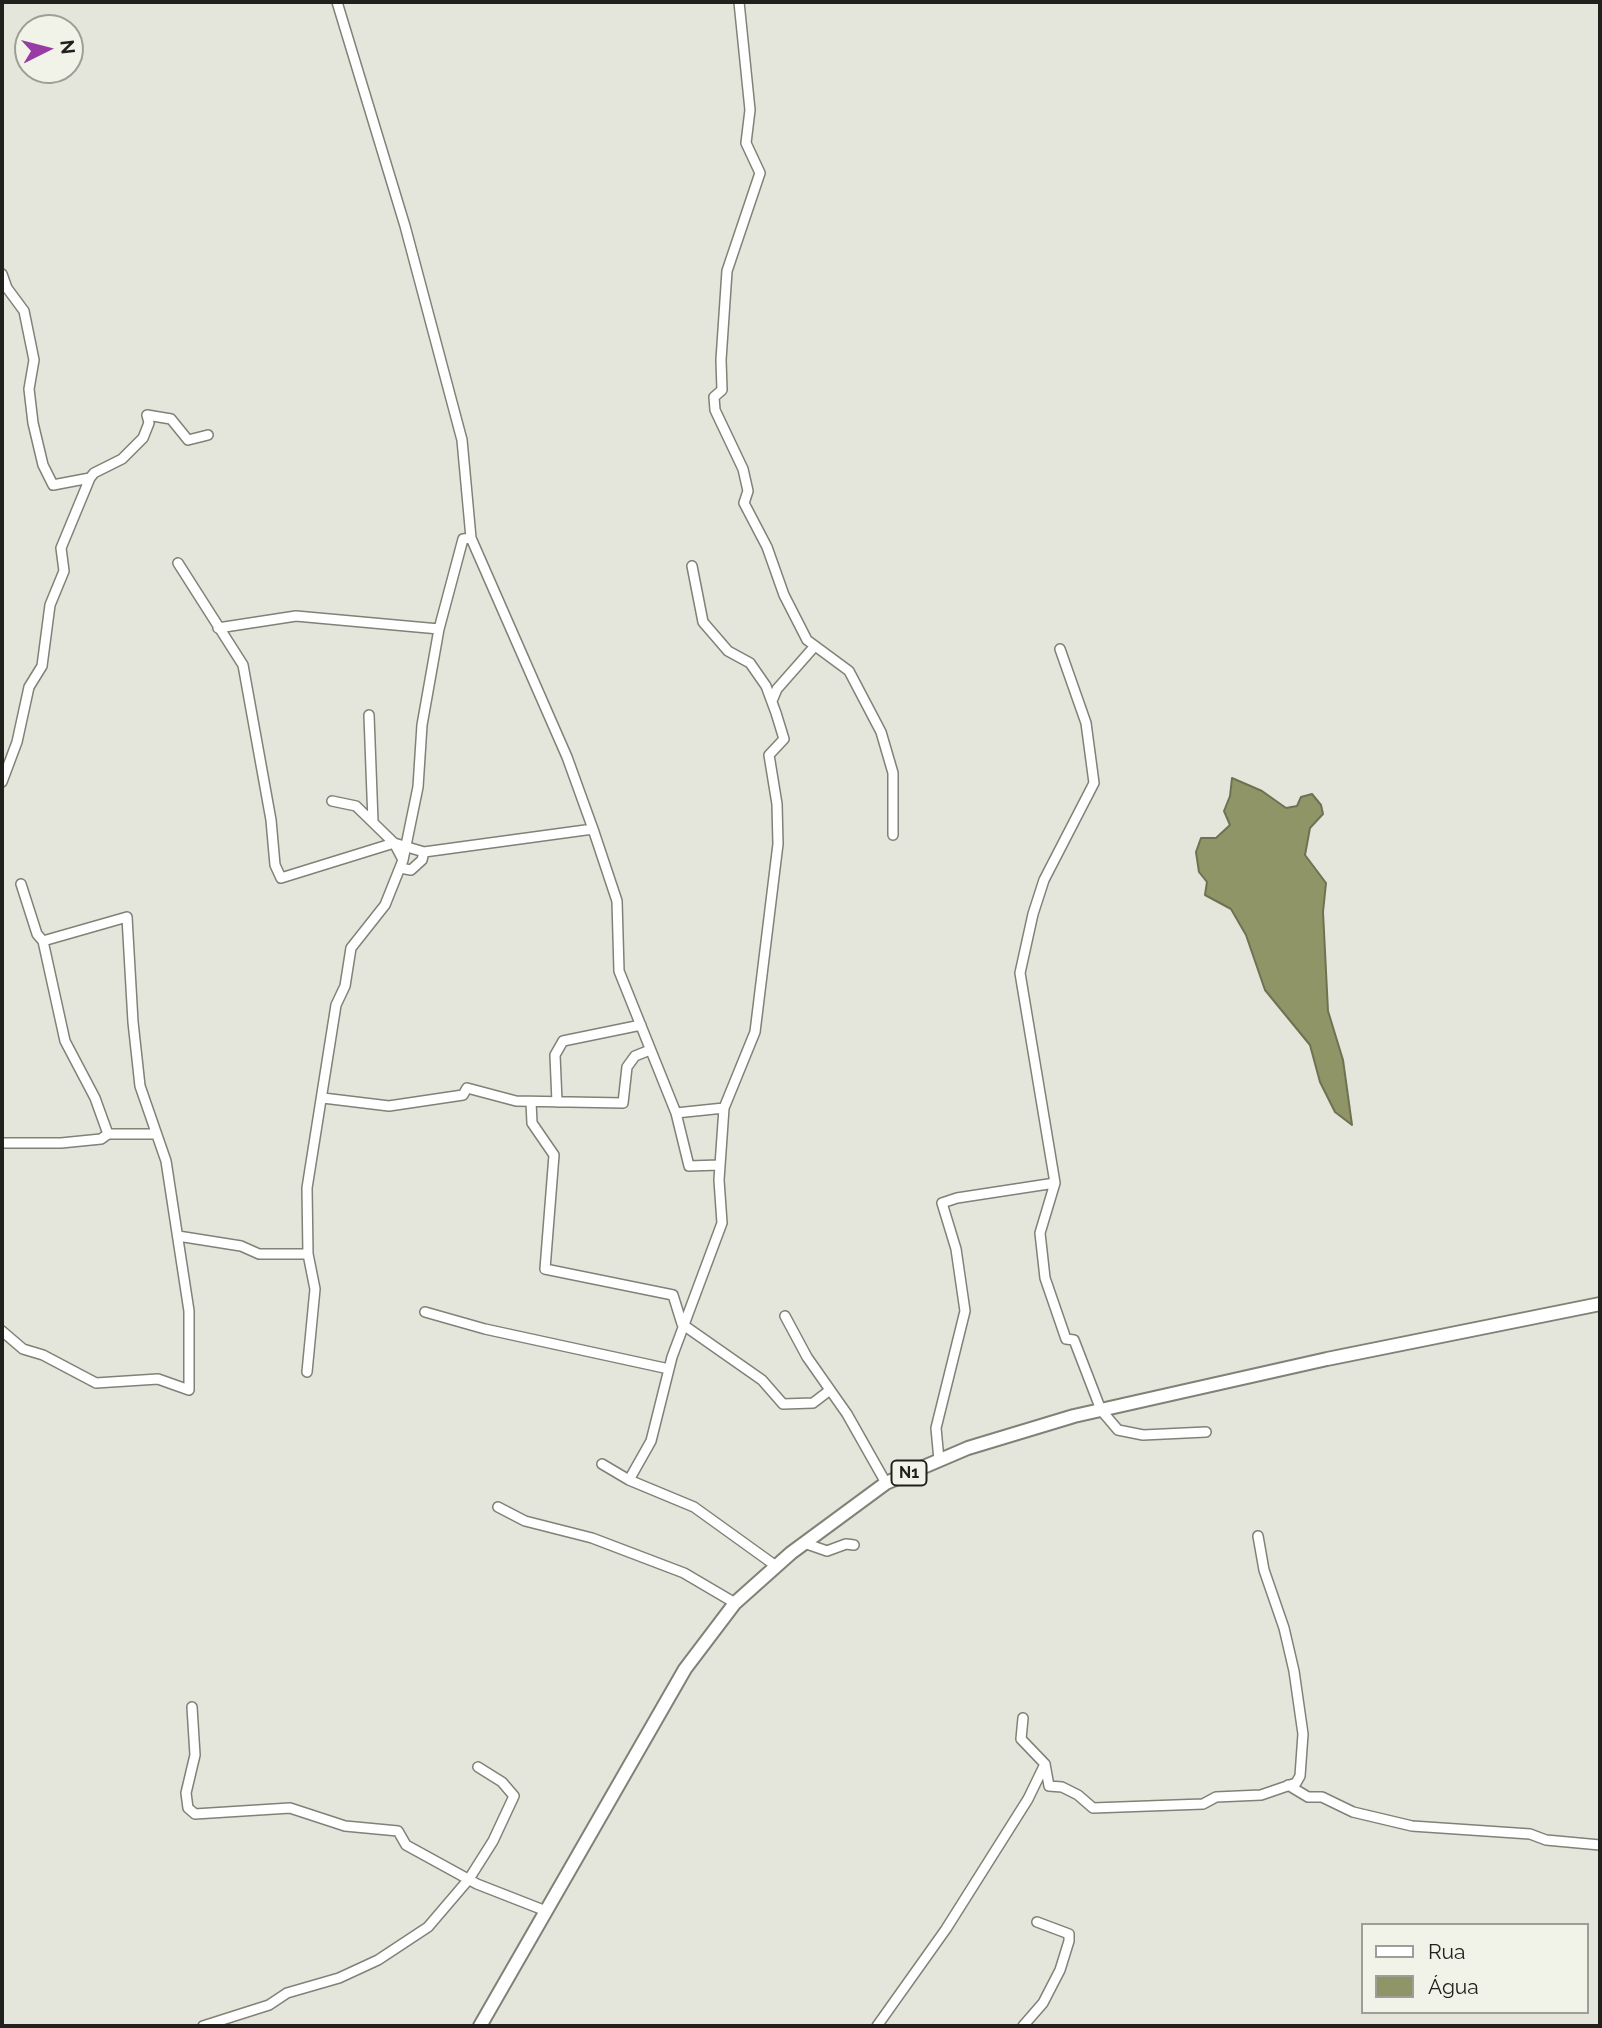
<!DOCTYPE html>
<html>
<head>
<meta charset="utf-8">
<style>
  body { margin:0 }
  #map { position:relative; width:1602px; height:2028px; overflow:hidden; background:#e4e6db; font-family:Raleway,sans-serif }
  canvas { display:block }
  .frame { position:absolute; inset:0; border:4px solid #20211d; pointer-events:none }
  .legend { position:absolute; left:1361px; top:1923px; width:228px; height:91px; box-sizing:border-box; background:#f1f3e8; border:2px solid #9d9f97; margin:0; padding:9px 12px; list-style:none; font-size:21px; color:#20211d }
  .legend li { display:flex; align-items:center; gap:14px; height:35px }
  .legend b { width:35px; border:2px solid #9d9f97 }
  .north { position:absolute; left:14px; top:14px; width:70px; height:70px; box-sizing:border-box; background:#f1f3e8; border:2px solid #9d9f97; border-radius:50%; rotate:84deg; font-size:19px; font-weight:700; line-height:28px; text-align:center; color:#20211d }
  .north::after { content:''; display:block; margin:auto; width:24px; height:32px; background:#993ba5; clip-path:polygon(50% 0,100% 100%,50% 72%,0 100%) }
</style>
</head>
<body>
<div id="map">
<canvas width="1602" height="2028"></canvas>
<div class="frame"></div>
<ul class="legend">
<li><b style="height:9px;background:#fff"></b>Rua</li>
<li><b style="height:19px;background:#909568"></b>Água</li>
</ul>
<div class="north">N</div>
</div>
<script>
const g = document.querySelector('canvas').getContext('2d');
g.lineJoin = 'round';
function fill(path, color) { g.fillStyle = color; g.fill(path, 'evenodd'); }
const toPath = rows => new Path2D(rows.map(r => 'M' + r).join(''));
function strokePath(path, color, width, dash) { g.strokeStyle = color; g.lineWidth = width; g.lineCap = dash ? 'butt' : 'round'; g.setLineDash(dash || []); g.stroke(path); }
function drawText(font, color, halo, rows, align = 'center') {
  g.font = font + ' Raleway,sans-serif'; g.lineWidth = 6; g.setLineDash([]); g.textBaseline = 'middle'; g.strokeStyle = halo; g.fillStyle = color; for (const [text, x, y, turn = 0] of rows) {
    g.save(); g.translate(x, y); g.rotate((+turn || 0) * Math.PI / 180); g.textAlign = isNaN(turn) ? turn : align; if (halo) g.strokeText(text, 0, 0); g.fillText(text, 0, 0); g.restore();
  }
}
const water = toPath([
  [1232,778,1262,791,1286,808,1297,806,1301,797,1312,794,1321,805,1323,814,1310,828,1305,855,1326,883,1323,912,1328,1011,1343,1060,1352,1125,1335,1112,1320,1082,1310,1045,1265,990,1246,935,1231,909,1205,895,1207,882,1199,872,1196,852,1201,838,1216,838,1230,825,1224,811,1230,796,1232,778]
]);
const minor = toPath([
  [337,2,405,226,462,440,471,538],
  [739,2,750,110,746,143,760,173,727,271,721,360,722,390,714,397,715,410,743,469,748,491,744,503,767,547,784,595,807,640,849,671,881,732,893,773,893,835],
  [2,274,7,288,24,311,34,360,29,389,33,423,43,465,53,485,90,478,94,473,122,459,143,438,149,423,147,415,171,419,188,440,208,435],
  [178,563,243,665,271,820,275,865,281,878,394,843,403,860,385,905,351,948,345,986,336,1005,307,1188,308,1254,315,1289,307,1372],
  [218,628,296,616,439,629],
  [1060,649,1086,723,1094,783,1044,880,1033,914,1020,973,1055,1183,1040,1233,1045,1278,1066,1339,1074,1340,1101,1410,1118,1430,1143,1435,1206,1432],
  [772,701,777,689,814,647],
  [369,715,373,822],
  [2,782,17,742,29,687,42,666,50,605,64,571,61,548,90,478],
  [332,801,356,806,394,843,424,852,593,829],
  [403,860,418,787,422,725,439,629,463,539,471,538,567,757,593,829,617,901,619,971,676,1113,689,1166,719,1165],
  [400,868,411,870,422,860,424,852],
  [21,884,37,934,43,941,65,1041,95,1098,108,1134],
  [323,1098,389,1106,463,1095,467,1088,516,1101,623,1103,627,1067,635,1056,650,1050],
  [531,1102,532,1123,554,1155,545,1269,673,1295,682,1324,762,1380,783,1404,813,1403,830,1390],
  [557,1102,555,1055,563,1041,641,1025],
  [676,1113,724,1108],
  [2,1143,61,1143,101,1139,108,1134,156,1134],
  [178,1236,241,1246,259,1254,308,1254],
  [425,1312,485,1329,669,1369],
  [785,1316,807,1357,847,1414,886,1483],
  [2,1331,23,1349,43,1355,96,1383,158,1379,189,1390,189,1311,166,1161,140,1086,133,1022,127,917,43,941],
  [939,1460,936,1428,965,1311,956,1249,942,1203,957,1198,1055,1183],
  [602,1464,629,1480,694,1507,776,1566],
  [629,1480,651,1441,672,1357,722,1223,719,1180,724,1108,755,1032,778,844,777,804,769,755,784,739,776,713,766,686,750,663,728,651,703,622,692,566],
  [498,1507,525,1521,592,1538,684,1573,735,1603],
  [804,1543,827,1551,846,1544,854,1545],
  [192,1707,195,1755,186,1793,188,1808,195,1814,290,1808,345,1826,398,1831,406,1845,477,1884,546,1911],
  [1045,1764,1049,1786,1062,1787,1078,1795,1093,1808,1203,1804,1216,1797,1261,1795,1296,1783,1300,1776,1303,1734,1294,1671,1284,1628,1264,1570,1258,1536],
  [1288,1785,1308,1797,1322,1797,1353,1812,1412,1826,1530,1834,1546,1840,1600,1845],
  [203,2026,269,2005,287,1993,339,1978,378,1960,428,1927,469,1879,493,1841,514,1796,502,1782,478,1767],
  [877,2026,946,1929,1028,1799,1045,1764,1021,1739,1023,1718],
  [1023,2026,1043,2003,1060,1970,1069,1941,1069,1934,1037,1922]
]);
const highway = toPath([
  [480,2026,685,1669,735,1603,791,1553,886,1483,968,1448,1074,1416,1327,1359,1600,1304]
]);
const shields = [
  [909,1473,35]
];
const shieldNames = [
  ["N1",909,1473]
];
fill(water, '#909568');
strokePath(water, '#6e7252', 2);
strokePath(minor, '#808177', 12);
strokePath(highway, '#808177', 16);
strokePath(minor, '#fff', 9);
strokePath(highway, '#fff', 12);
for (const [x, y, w] of shields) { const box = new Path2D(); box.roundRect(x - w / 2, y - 12.5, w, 25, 5); g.fillStyle = '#f1f3e8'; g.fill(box); strokePath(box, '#20211d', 2); }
drawText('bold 16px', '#20211d', null, shieldNames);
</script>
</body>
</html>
